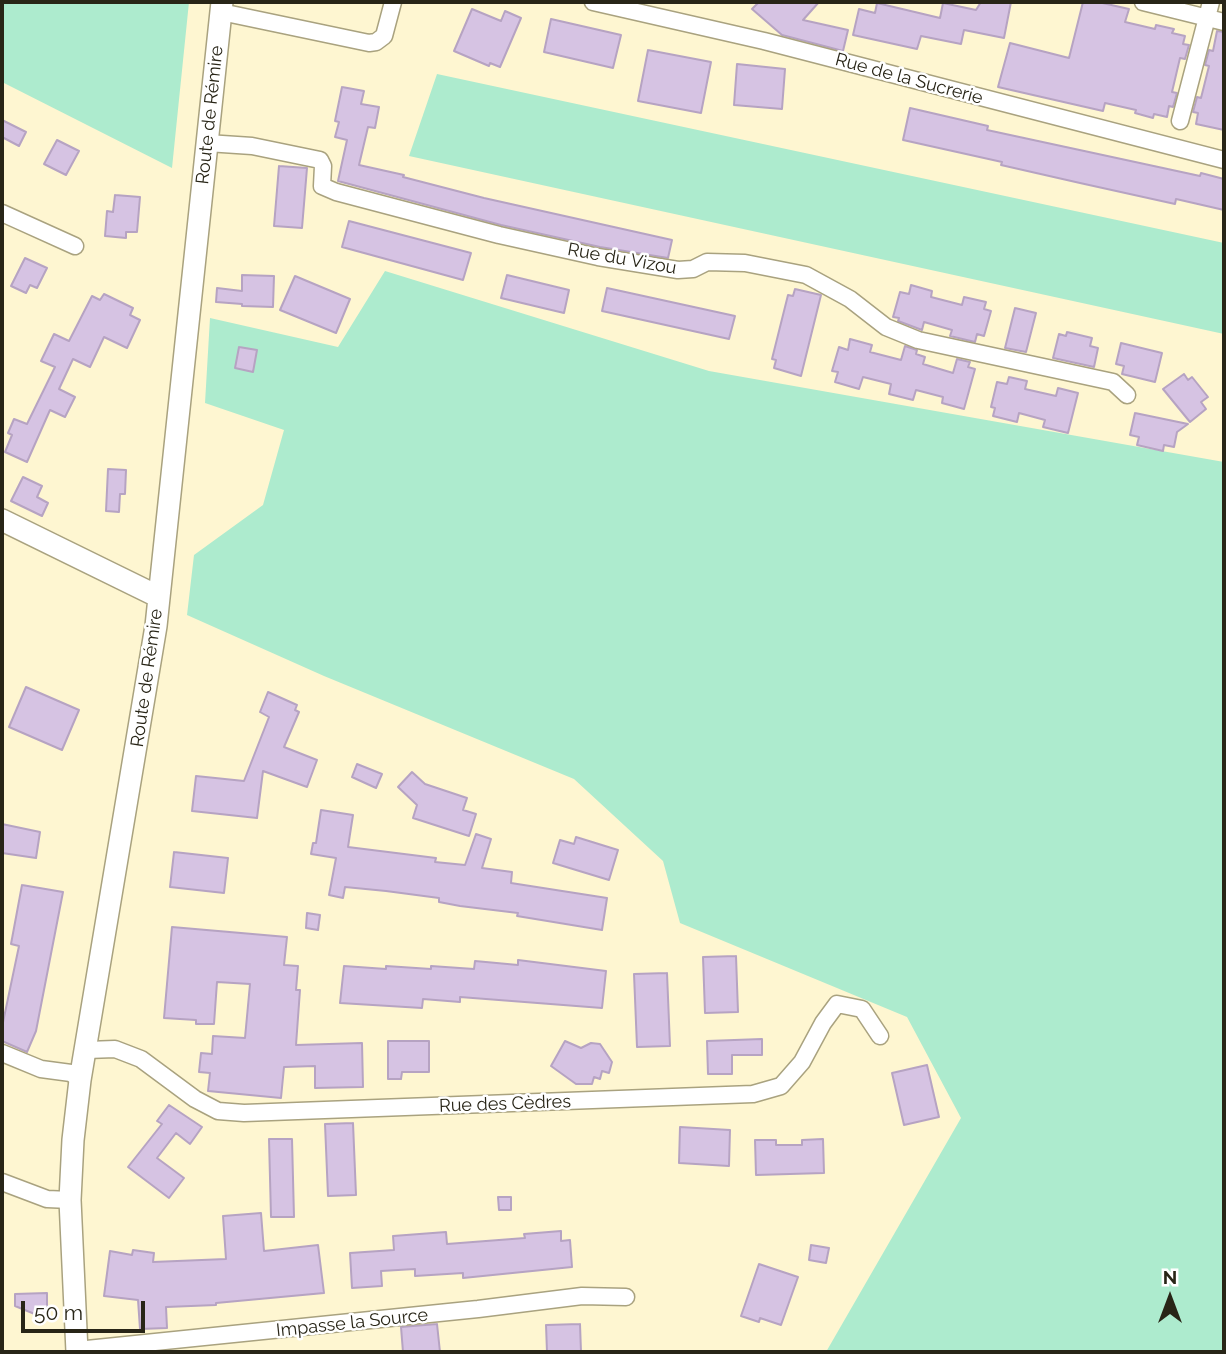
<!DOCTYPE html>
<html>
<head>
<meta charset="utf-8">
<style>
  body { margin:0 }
  #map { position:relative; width:1226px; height:1354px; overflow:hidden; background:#fef6d1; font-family:Raleway,sans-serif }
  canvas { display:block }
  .frame { position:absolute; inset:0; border:4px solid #282517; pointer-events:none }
  .north { position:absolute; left:1135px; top:1263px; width:70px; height:70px; -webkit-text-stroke:5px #fff; paint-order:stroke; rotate:0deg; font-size:19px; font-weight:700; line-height:28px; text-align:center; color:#282517 }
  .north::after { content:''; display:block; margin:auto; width:24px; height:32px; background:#282517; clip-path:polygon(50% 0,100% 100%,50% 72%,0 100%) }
  .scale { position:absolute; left:21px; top:1301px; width:124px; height:32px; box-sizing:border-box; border:4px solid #282517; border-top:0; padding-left:9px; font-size:21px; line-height:24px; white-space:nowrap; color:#282517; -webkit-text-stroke:5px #fff; paint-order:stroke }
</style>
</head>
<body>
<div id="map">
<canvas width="1226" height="1354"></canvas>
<div class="frame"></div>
<div class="north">N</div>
<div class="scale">50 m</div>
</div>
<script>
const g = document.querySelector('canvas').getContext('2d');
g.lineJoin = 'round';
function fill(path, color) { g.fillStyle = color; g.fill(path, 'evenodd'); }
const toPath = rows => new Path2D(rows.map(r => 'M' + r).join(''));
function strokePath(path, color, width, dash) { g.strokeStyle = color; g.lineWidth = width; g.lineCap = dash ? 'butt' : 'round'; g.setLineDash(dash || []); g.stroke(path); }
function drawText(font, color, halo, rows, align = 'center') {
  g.font = font + ' Raleway,sans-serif'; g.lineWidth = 5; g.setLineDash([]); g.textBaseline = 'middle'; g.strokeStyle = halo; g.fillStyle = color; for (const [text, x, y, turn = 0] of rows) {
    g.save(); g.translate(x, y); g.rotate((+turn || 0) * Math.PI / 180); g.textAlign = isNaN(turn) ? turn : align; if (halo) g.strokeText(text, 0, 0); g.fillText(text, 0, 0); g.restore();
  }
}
const green = toPath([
  [2,2,189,2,172,168,2,82],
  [437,74,1224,243,1224,334,409,156],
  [385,271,709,371,1224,462,1224,1352,826,1352,961,1118,907,1017,680,923,663,861,574,779,324,676,187,615,194,555,263,505,284,430,205,403,210,318,338,347]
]);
const building = toPath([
  [759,2,819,2,803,20,848,30,843,51,782,35,752,9,759,2],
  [981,2,1011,2,1004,38,964,30,961,44,921,36,917,49,853,35,859,9,875,13,877,3,940,18,943,3,976,10,981,2],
  [1083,2,1098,2,1129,9,1125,22,1155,29,1156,25,1174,29,1172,33,1185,36,1183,44,1189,45,1185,59,1180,58,1172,92,1177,93,1173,107,1169,106,1167,117,1154,114,1153,118,1135,113,1136,110,1105,103,1103,111,998,87,1010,43,1069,58,1083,2],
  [472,9,501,21,505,11,521,18,500,67,490,63,489,66,454,51,472,9],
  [551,19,621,35,613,68,544,52,551,19],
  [1217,31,1224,32,1224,130,1196,124,1198,113,1193,112,1197,97,1201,98,1209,66,1205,65,1209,50,1213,51,1217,31],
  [648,50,711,62,701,113,638,101,648,50],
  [737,64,785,69,782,109,734,105,737,64],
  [342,87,364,91,361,104,379,107,375,128,368,127,359,165,404,175,403,177,484,198,672,240,668,258,600,247,501,225,338,181,347,140,335,137,339,122,335,121,342,87],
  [910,108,988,126,987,130,1200,176,1201,173,1224,179,1224,210,1176,199,1175,204,1080,183,1001,165,1002,162,903,140,910,108],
  [2,120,26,132,19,146,2,137,2,120],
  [57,140,79,151,66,175,44,164,57,140],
  [279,166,307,168,302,228,274,226,279,166],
  [115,195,140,197,137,232,126,232,126,238,105,236,107,211,113,212,115,195],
  [349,221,471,253,463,280,342,247,349,221],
  [25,258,47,268,37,288,30,285,26,293,11,286,25,258],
  [242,275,274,276,273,307,242,306,242,304,216,302,217,288,242,291,242,275],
  [507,275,569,290,564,313,501,298,507,275],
  [295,276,350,299,336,333,280,310,295,276],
  [911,285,932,291,931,297,962,305,964,297,986,302,984,309,991,311,984,336,977,334,975,342,950,336,952,330,924,322,922,330,898,321,899,318,893,317,900,292,909,294,911,285],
  [607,288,735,316,729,339,602,311,607,288],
  [795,289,821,295,801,376,774,368,776,360,772,359,788,295,793,296,795,289],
  [104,294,133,308,130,315,140,320,127,348,104,337,90,367,73,359,59,389,75,397,65,417,50,410,27,462,5,452,12,435,8,433,14,419,27,424,55,367,41,361,54,334,69,341,92,296,100,300,104,294],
  [1015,308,1036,313,1026,352,1005,348,1015,308],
  [1067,332,1092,338,1090,346,1098,348,1094,367,1053,358,1059,334,1066,336,1067,332],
  [850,339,872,345,870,352,901,360,905,346,917,350,916,354,925,357,923,364,953,373,957,359,970,362,968,367,975,369,964,409,942,403,943,397,916,390,913,400,889,394,891,384,863,377,859,389,835,382,838,372,832,371,839,347,848,350,850,339],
  [1121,343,1162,353,1155,382,1122,374,1124,366,1116,364,1121,343],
  [239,347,257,350,253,372,235,368,239,347],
  [1184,374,1188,380,1192,377,1208,397,1201,402,1206,409,1190,422,1163,389,1184,374],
  [1009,377,1027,381,1025,389,1056,396,1058,388,1078,393,1068,433,1043,427,1045,420,1019,413,1017,422,993,416,995,408,991,407,997,382,1007,384,1009,377],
  [1135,413,1188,424,1177,432,1174,447,1164,445,1163,451,1137,445,1139,437,1130,435,1135,413],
  [108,469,126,470,125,494,120,494,119,512,106,511,108,469],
  [23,477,42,486,37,497,48,503,42,516,11,501,23,477],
  [26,687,79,710,62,750,9,727,26,687],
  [268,692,297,705,295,710,299,712,284,747,317,760,307,787,263,771,257,818,192,811,196,776,244,781,269,717,260,712,268,692],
  [357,764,382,774,376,788,352,777,357,764],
  [412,772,425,784,467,798,463,810,476,814,469,836,413,818,417,805,398,787,412,772],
  [321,810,353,815,348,847,436,858,435,862,465,865,476,834,491,839,482,868,512,872,511,883,607,898,602,930,517,916,518,913,460,906,439,902,439,898,386,891,345,887,343,898,329,895,336,858,311,854,313,843,316,843,321,810],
  [2,824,40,832,36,858,2,853,2,824],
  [576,837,618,850,609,880,553,863,560,840,574,844,576,837],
  [174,852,228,858,224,893,170,887,174,852],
  [22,885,63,892,36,1031,27,1052,2,1041,2,1027,19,946,11,944,22,885],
  [307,913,320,915,318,930,306,928,307,913],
  [172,927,287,937,284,965,298,966,296,990,300,990,296,1045,362,1043,363,1087,315,1088,315,1066,284,1067,281,1098,208,1091,210,1073,199,1072,201,1053,212,1054,213,1036,245,1038,250,984,217,982,214,1024,196,1024,196,1020,164,1018,172,927],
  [736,956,738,1012,705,1013,703,957,736,956],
  [518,960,606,971,602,1008,460,997,460,1002,423,999,422,1008,340,1003,344,966,386,969,386,966,431,969,431,966,474,969,475,961,518,965,518,960],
  [667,973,670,1046,637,1047,634,974,667,973],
  [762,1039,762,1055,732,1055,732,1074,708,1074,707,1041,762,1039],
  [388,1041,429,1041,429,1072,402,1072,401,1079,388,1079,388,1041],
  [565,1041,581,1048,591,1043,600,1044,612,1062,609,1073,602,1071,600,1079,594,1077,592,1084,576,1084,551,1066,565,1041],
  [927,1065,939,1117,904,1125,892,1073,927,1065],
  [169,1105,202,1127,190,1144,176,1133,157,1158,184,1178,169,1198,128,1167,162,1124,157,1121,169,1105],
  [353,1123,356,1195,328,1196,325,1124,353,1123],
  [680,1127,730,1130,729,1166,679,1163,680,1127],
  [269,1139,292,1139,294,1217,271,1217,269,1139],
  [823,1139,824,1173,756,1175,755,1140,776,1140,776,1145,802,1145,802,1140,823,1139],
  [498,1197,511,1197,511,1210,499,1210,498,1197],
  [261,1213,264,1251,318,1245,324,1293,216,1303,216,1305,166,1307,167,1328,140,1329,138,1300,104,1296,110,1251,132,1255,133,1250,154,1253,153,1262,226,1259,223,1216,261,1213],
  [561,1231,561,1241,570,1240,572,1267,463,1278,463,1273,415,1276,415,1269,381,1271,382,1286,352,1288,350,1253,394,1250,393,1236,446,1232,447,1244,525,1238,524,1234,561,1231],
  [811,1245,829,1248,826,1263,809,1260,811,1245],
  [759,1264,798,1277,781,1325,760,1318,759,1322,741,1316,759,1264],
  [47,1293,47,1319,15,1306,15,1294,47,1293],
  [437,1324,440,1352,403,1352,401,1327,437,1324],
  [580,1324,581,1352,547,1352,546,1325,580,1324]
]);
const street = toPath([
  [593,2,764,41,1224,160],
  [1143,2,1224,22],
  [221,12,369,43,376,42,384,36,393,2],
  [1180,121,1211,2],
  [207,143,252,146,320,160,323,166,322,186,336,192,499,235,598,257,678,270,693,269,707,262,745,263,806,275,850,299,886,327,918,340,1113,382,1127,395],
  [2,213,75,246],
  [87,1050,115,1049,141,1059,195,1099,218,1111,244,1113,753,1094,781,1086,802,1062,823,1023,837,1004,862,1009,880,1036],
  [2,1053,41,1069,71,1073,80,1080],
  [2,1182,47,1199,70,1200],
  [77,1350,478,1309,582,1296,626,1297]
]);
const secondary = toPath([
  [2,520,159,597],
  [77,1352,70,1200,73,1140,80,1080,156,626,222,2]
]);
const streetNames = [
  ["Rue de la Sucrerie",909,79,15],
  ["Route de Rémire",210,115,-84],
  ["Rue du Vizou",622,259,10],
  ["Route de Rémire",147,678,-82],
  ["Rue des Cèdres",505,1104,-2],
  ["Impasse la Source",352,1323,-6]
];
fill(green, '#adebce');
fill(building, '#d6c3e3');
strokePath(building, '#b6a3c2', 2);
strokePath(street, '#a9a27f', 19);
strokePath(secondary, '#a9a27f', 24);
strokePath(street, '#fff', 16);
strokePath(secondary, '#fff', 21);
drawText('18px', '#282517', '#fff', streetNames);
</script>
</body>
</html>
